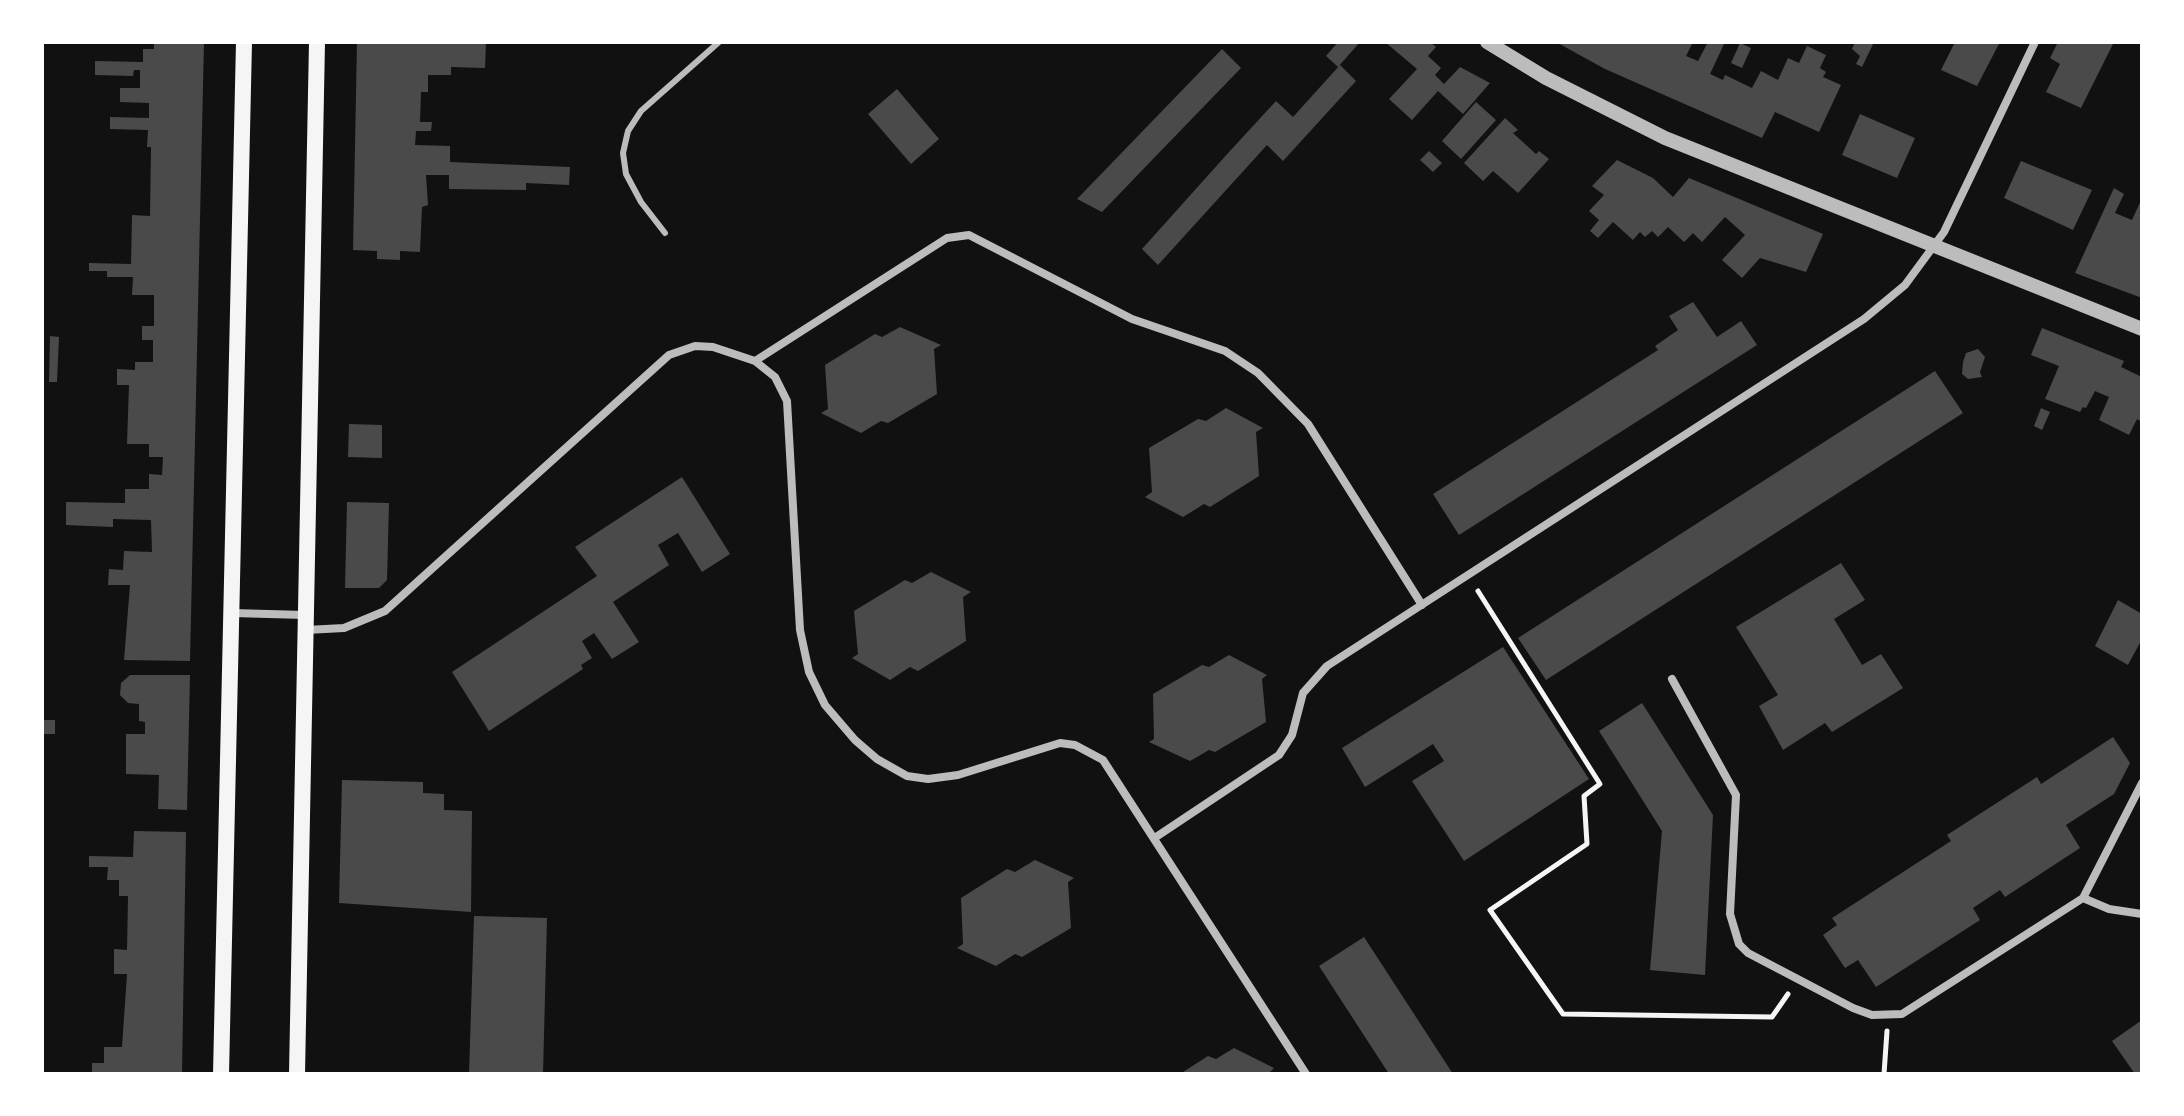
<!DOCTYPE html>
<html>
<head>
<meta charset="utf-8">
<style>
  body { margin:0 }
  #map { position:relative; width:2184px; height:1116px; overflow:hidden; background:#111; font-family:Arial,sans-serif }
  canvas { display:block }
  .frame { position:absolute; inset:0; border:44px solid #fff; pointer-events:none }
</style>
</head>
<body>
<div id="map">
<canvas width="2184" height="1116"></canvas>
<div class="frame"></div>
</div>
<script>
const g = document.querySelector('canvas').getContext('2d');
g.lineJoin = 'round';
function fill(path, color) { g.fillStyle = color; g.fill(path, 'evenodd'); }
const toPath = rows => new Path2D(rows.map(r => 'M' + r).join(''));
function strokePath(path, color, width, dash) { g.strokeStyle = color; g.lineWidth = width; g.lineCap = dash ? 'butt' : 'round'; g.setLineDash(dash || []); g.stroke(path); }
const building = toPath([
  [154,42,204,42,190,661,124,660,130,585,108,585,109,569,123,570,124,551,152,552,151,520,113,519,113,527,66,525,66,502,125,503,125,489,149,489,149,474,162,475,163,457,149,457,149,444,127,444,129,385,117,385,117,369,135,370,135,362,153,362,153,340,142,340,142,326,154,326,154,295,132,295,133,277,107,277,107,271,89,271,89,263,131,264,132,215,150,216,151,147,147,147,148,130,110,129,110,117,149,118,149,103,120,102,120,88,140,88,140,70,134,70,133,76,95,75,95,61,143,62,143,49,154,49],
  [357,42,486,42,485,68,451,67,451,75,428,75,428,92,421,92,420,122,432,122,431,131,416,131,415,145,450,146,450,162,570,167,569,185,526,183,526,190,449,189,449,175,426,175,428,205,422,207,420,252,400,251,400,260,377,259,377,251,353,250],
  [1338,42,1360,42,1338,67,1326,56],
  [1385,42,1430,42,1436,47,1428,56,1441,68,1435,75,1444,84,1460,67,1490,83,1463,114,1438,91,1412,120,1389,99,1417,69],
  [1556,42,1693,42,1686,56,1698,61,1708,42,1725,42,1710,74,1723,80,1725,75,1752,88,1761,71,1778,80,1788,58,1799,63,1807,46,1826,55,1820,68,1826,72,1823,77,1841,85,1819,132,1775,112,1762,138,1605,69],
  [1855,42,1874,42,1862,67,1856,64,1860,56,1852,49],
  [1955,42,2000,42,1977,86,1941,70],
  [2058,42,2114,42,2081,108,2046,92,2060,64,2050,58],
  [1740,43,1751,48,1742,68,1731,63],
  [1222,49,1241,68,1154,158,1102,212,1077,199],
  [1340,65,1356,81,1283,161,1267,145,1158,265,1142,249,1229,152,1276,101,1293,117],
  [897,89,939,139,911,164,868,114],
  [1476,102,1496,120,1461,159,1442,141],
  [1860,114,1915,138,1897,178,1842,155],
  [1505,118,1518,130,1513,133,1536,154,1539,151,1549,159,1518,193,1493,171,1483,181,1464,163],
  [1429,151,1442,163,1433,172,1420,160],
  [1617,160,1653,178,1673,197,1689,178,1823,234,1806,272,1760,258,1742,278,1722,260,1745,235,1725,217,1702,242,1693,233,1684,242,1668,227,1658,237,1652,231,1645,237,1640,232,1633,240,1613,222,1598,238,1590,231,1599,220,1589,211,1604,195,1592,186],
  [2021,161,2092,190,2073,230,2004,198],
  [2114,188,2124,194,2115,213,2132,220,2142,198,2142,298,2075,273],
  [1693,302,1717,337,1741,321,1757,345,1459,535,1433,494,1658,350,1655,346,1678,330,1669,316],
  [900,327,941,345,934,349,937,394,888,423,881,421,861,433,821,413,828,409,825,365,875,334,882,337],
  [2042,328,2124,361,2121,367,2142,377,2142,422,2137,419,2129,435,2099,420,2109,397,2095,391,2086,408,2083,407,2080,412,2045,399,2059,366,2031,355],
  [50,336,59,337,57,382,49,382],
  [1978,349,1985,357,1980,372,1982,377,1968,379,1962,374,1963,362,1966,353],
  [1935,371,1963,413,1546,680,1518,638],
  [1226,408,1263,428,1256,432,1259,476,1210,507,1204,504,1183,517,1145,497,1152,492,1149,448,1198,419,1206,421],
  [2041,408,2050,412,2042,430,2034,426],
  [349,424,382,425,382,458,348,457],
  [682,477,730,554,702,572,678,533,658,545,669,565,613,602,639,642,612,659,594,633,582,641,592,658,581,665,583,669,489,731,452,672,597,576,575,547],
  [347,502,389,503,387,580,379,588,345,588],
  [1841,563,1865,600,1834,619,1862,665,1881,654,1903,688,1832,732,1825,723,1783,750,1759,706,1778,695,1736,627],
  [931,572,971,592,963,597,966,641,918,671,910,667,890,680,852,658,858,654,854,611,905,580,912,583],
  [2118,600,2142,614,2142,639,2128,665,2095,646],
  [1503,647,1589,779,1464,861,1412,781,1444,761,1433,744,1365,787,1342,748],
  [1229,655,1267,675,1262,679,1266,722,1215,752,1209,750,1190,761,1149,742,1154,739,1153,694,1202,665,1209,667],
  [130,675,190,675,187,810,158,809,159,775,126,774,126,734,145,734,145,722,139,721,139,704,128,703,120,695,121,683],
  [1642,703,1713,815,1705,975,1650,970,1662,831,1599,731],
  [42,720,55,720,55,734,42,734],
  [2113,737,2130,763,2114,794,2066,825,2080,848,2005,897,2000,890,1973,908,1980,920,1876,987,1858,960,1845,968,1823,935,1837,925,1832,918,1951,841,1947,835,2037,777,2041,784],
  [342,780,423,782,423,793,444,794,444,810,472,811,471,912,339,903],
  [134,831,186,832,182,1074,92,1074,92,1063,104,1063,104,1047,122,1047,127,974,114,974,114,949,127,950,128,896,119,896,119,880,107,880,108,867,89,867,89,856,133,857],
  [1035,860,1074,878,1068,882,1071,928,1022,957,1015,954,996,966,957,948,963,944,961,898,1007,869,1015,872],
  [474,916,547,918,543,1074,469,1074],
  [1364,937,1453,1074,1389,1074,1319,966],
  [2142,1020,2142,1074,2135,1074,2112,1041],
  [1234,1048,1274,1068,1268,1074,1180,1074,1208,1056,1216,1059]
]);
const path = toPath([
  [1478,591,1600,784,1584,796,1587,844,1490,910,1563,1014,1772,1017,1788,994],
  [1884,1074,1887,1031]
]);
const service = toPath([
  [665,233,641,202,626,174,623,153,628,131,641,111,719,42]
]);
const minor = toPath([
  [755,361,947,238,969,235,1132,319,1225,351,1258,373,1308,424,1422,605],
  [232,613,305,615],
  [306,630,344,628,385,611,669,355,695,346,713,347,755,361,775,377,787,401,800,630,809,672,825,705,855,740,877,759,907,776,928,779,958,775,1060,743,1075,745,1103,760,1306,1074],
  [1672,679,1736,795,1730,914,1739,944,1748,953,1853,1008,1872,1015,1902,1014,2083,898,2109,909,2142,914],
  [1156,837,1279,755,1292,735,1303,693,1327,666,1864,319,1905,285,1944,232,2035,42],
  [2083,898,2142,783]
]);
const tertiary = toPath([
  [1487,42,1546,78,1665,138,2142,329]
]);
const secondary = toPath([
  [221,1074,244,42],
  [297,1074,317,42]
]);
fill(building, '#4a4a4a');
strokePath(path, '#f5f5f5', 5);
strokePath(service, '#bcbcbc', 6);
strokePath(minor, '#bcbcbc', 8);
strokePath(tertiary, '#bcbcbc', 14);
strokePath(secondary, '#f5f5f5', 16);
</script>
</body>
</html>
